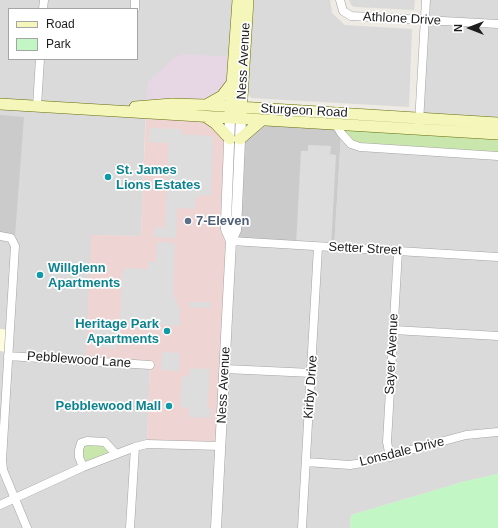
<!DOCTYPE html>
<html>
<head>
<meta charset="utf-8">
<style>
  body { margin:0 }
  #map { position:relative; width:498px; height:528px; overflow:hidden; background:#eeeae4; font-family:Arial,sans-serif }
  canvas { display:block }
  .legend { position:absolute; left:8px; top:8px; width:130px; height:52px; box-sizing:border-box; background:#fff; border:1px solid #a5a5a5; margin:0; padding:5px 7px; list-style:none; font-size:12px; color:#1d1d1d }
  .legend li { display:flex; align-items:center; gap:8px; height:20px }
  .legend b { width:20px; border:1px solid #a5a5a5 }
  .north { position:absolute; left:450px; top:8px; width:40px; height:40px; -webkit-text-stroke:3px #fff; paint-order:stroke; rotate:270deg; font-size:11px; font-weight:700; line-height:16px; text-align:center; color:#1d1d1d }
  .north::after { content:''; display:block; margin:auto; width:14px; height:18px; background:#1d1d1d; clip-path:polygon(50% 0,100% 100%,50% 72%,0 100%) }
</style>
</head>
<body>
<div id="map">
<canvas width="498" height="528"></canvas>
<ul class="legend">
<li><b style="height:5px;background:#f4f6ba"></b>Road</li>
<li><b style="height:11px;background:#c2f6c5"></b>Park</li>
</ul>
<div class="north">N</div>
</div>
<script>
const g = document.querySelector('canvas').getContext('2d');
g.lineJoin = 'round';
function fill(path, color) { g.fillStyle = color; g.fill(path, 'evenodd'); }
const toPath = rows => new Path2D(rows.map(r => 'M' + r).join(''));
function strokePath(path, color, width, dash) { g.strokeStyle = color; g.lineWidth = width; g.lineCap = dash ? 'butt' : 'round'; g.setLineDash(dash || []); g.stroke(path); }
function drawText(font, color, halo, rows, align = 'center') {
  g.font = font + ' Arial,sans-serif'; g.lineWidth = 3.5; g.setLineDash([]); g.textBaseline = 'middle'; g.strokeStyle = halo; g.fillStyle = color; for (const [text, x, y, turn = 0] of rows) {
    g.save(); g.translate(x, y); g.rotate((+turn || 0) * Math.PI / 180); g.textAlign = isNaN(turn) ? turn : align; if (halo) g.strokeText(text, 0, 0); g.fillText(text, 0, 0); g.restore();
  }
}
const residential = toPath([
  [0,0,238,0,234,57,146,106,141,236,91,235,150,365,147,444,231,241,334,247,341,133,498,134,498,474,466,481,351,515,350,528,0,528,0,351,8,351,9,330,0,329],
  [9,9,137,9,137,59,9,59],
  [254,0,330,0,332,13,345,25,412,29,409,107,251,98,248,92],
  [349,0,415,0,414,10,356,7,352,6],
  [426,0,498,0,498,123,419,118]
]);
const commercial = toPath([
  [146,114,205,116,230,139,231,241,216,444,147,444,150,365,86,358,91,235,141,236]
]);
const industrial = toPath([
  [182,54,234,57,231,107,146,106,148,82,173,59]
]);
const education = toPath([
  [0,329,9,330,8,352,0,351]
]);
const religious = toPath([
  [0,115,24,117,15,235,0,234],
  [262,120,336,125,341,133,334,248,231,241,240,139]
]);
const grass = toPath([
  [325,113,498,123,498,156,360,147,325,124],
  [105,442,115,453,83,467,81,443]
]);
const park = toPath([
  [498,474,498,528,350,528,351,515,466,481]
]);
const parking = toPath([
  [150,128,182,129,181,134,213,136,211,195,203,195,195,199,195,209,177,208,176,238,154,237,155,227,165,228,169,143,149,142],
  [308,145,331,146,330,154,336,155,331,247,296,245,301,151,308,151],
  [157,242,175,243,173,293,180,310,180,326,120,323,122,273,126,268,148,269,148,262,156,262],
  [189,302,211,302,210,308,189,307],
  [96,319,117,320,116,348,93,347,94,325,96,325],
  [162,352,180,353,179,371,161,370],
  [190,368,210,369,207,409,211,409,211,418,189,417,189,408,180,407,182,376,189,377]
]);
const minor = toPath([
  [340,0,343,11,351,16,498,24],
  [43,9,44,0],
  [135,9,135,0],
  [37,106,40,59],
  [419,123,426,0],
  [336,125,341,133,351,144,360,147,498,156],
  [0,236,11,238,15,246,2,460,3,470,27,528],
  [231,241,498,257],
  [394,330,498,336],
  [8,356,150,365],
  [225,369,312,373],
  [390,457,387,442,398,251],
  [306,462,350,465,362,463,466,435,498,432],
  [83,467,79,457,79,450,81,443,87,441,105,442,115,453],
  [0,505,83,467,135,447,147,444,221,446],
  [130,528,135,447],
  [302,528,318,247]
]);
const tertiary = toPath([
  [230,118,226,221,226,229,231,241],
  [216,528,231,241,236,230,241,118]
]);
const secondary = toPath([
  [0,104,498,134],
  [206,105,222,96,232,83],
  [135,107,172,104,206,105,498,123],
  [230,113,238,0],
  [241,115,248,0],
  [206,117,215,123,230,139],
  [240,139,262,120]
]);
const markers = [
  [108,177,4,"#0f9aa8"],
  [188,221,4,"#5c6f8a"],
  [40,275,4,"#0f9aa8"],
  [167,331,4,"#0f9aa8"],
  [169,406,4,"#0f9aa8"]
];
const streetNames = [
  ["Athlone Drive",402,19,3],
  ["Ness Avenue",244,61,-87],
  ["Sturgeon Road",304,111,3],
  ["Setter Street",365,249,3],
  ["Sayer Avenue",392,354,-87],
  ["Pebblewood Lane",79,360,4],
  ["Ness Avenue",224,385,-87],
  ["Kirby Drive",311,387,-86],
  ["Lonsdale Drive",402,452,-14]
];
const cultureNames = [
  ["St. James",116,170],
  ["Lions Estates",116,185],
  ["Willglenn",48,268],
  ["Apartments",48,283],
  ["Heritage Park",159,324,"right"],
  ["Apartments",159,339,"right"],
  ["Pebblewood Mall",161,406,"right"]
];
const serviceNames = [
  ["7-Eleven",196,221]
];
fill(residential, '#dbdada');
fill(commercial, '#eed4d3');
fill(industrial, '#e7d6e4');
fill(education, '#fdfddd');
fill(religious, '#cbcbcb');
fill(grass, '#c9e6ac');
fill(park, '#c2f6c5');
fill(parking, '#ddd');
strokePath(minor, '#a4a4a4', 9);
strokePath(tertiary, '#a4a4a4', 11);
strokePath(secondary, '#666f0a', 12);
strokePath(minor, '#fff', 8);
strokePath(tertiary, '#fff', 10);
strokePath(secondary, '#f4f6ba', 11);
for (const [x, y, r, color] of markers) { const dot = new Path2D(); dot.arc(x, y, r, 0, 2 * Math.PI); g.fillStyle = color; g.fill(dot); strokePath(dot, '#fff', 1.5); }
drawText('13px', '#1d1d1d', '#fff', streetNames);
drawText('bold 13px', '#0d838f', '#fff', cultureNames, 'left');
drawText('bold 13px', '#4e5e75', '#fff', serviceNames, 'left');
</script>
</body>
</html>
